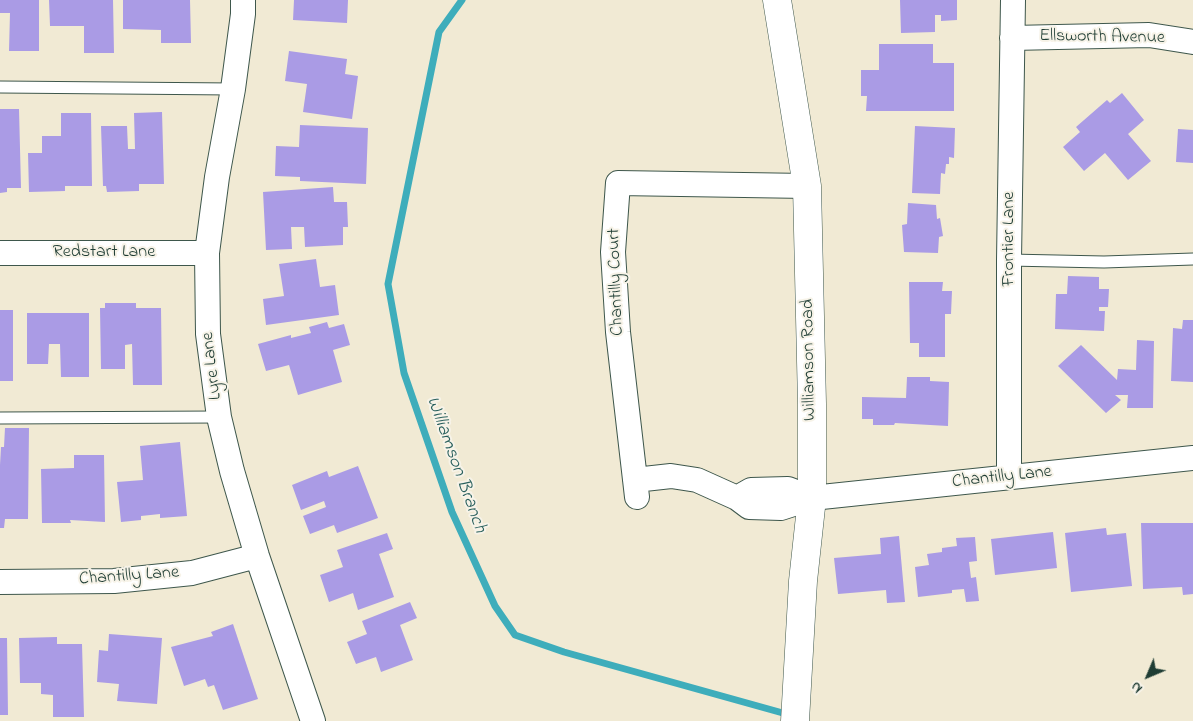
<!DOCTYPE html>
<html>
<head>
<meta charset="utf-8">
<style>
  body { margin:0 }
  #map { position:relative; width:1193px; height:721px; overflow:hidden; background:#f1ead4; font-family:"Indie Flower",sans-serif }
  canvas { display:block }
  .north { position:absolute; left:1123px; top:651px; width:50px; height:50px; -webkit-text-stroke:4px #f7f3e8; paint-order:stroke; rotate:225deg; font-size:14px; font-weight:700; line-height:20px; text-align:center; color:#1f3d34 }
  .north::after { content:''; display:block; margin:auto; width:18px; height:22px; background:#1f3d34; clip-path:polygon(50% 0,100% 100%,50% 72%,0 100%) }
</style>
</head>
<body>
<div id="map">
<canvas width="1193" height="721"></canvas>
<div class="north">N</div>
</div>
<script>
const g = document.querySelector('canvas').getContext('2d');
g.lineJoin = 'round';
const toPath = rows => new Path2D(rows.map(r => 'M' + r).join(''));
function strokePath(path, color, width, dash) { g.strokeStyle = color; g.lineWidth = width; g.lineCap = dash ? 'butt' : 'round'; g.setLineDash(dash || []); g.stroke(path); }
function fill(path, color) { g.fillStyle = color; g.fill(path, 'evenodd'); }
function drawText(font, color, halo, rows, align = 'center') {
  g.font = font + ' "Indie Flower",sans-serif'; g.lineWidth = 4; g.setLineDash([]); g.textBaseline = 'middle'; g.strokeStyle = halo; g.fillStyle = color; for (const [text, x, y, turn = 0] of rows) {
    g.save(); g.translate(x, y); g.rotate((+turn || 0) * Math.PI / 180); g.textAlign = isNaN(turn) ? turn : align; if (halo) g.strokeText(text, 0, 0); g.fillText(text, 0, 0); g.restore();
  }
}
const stream = toPath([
  [462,0,439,32,388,284,404,373,452,512,495,606,515,635,564,652,790,715]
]);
const building = toPath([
  [0,0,39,0,39,51,9,51,10,13,0,13],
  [49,0,113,0,114,53,84,53,84,26,50,26],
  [123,0,190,0,191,43,161,43,161,30,123,29],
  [294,0,348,0,347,23,293,20],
  [900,0,957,0,957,20,941,21,941,15,935,15,935,32,901,33],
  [879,44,933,44,933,63,954,63,954,111,866,111,867,96,861,96,861,70,879,70],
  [289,51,347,59,345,74,358,76,352,119,303,112,307,84,285,81],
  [1122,93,1144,120,1128,134,1151,161,1128,180,1105,153,1084,171,1063,147,1080,132,1076,127,1107,100,1110,103],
  [0,109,19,109,21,188,7,188,7,192,0,193],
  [162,112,164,184,139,184,139,191,107,192,106,186,103,186,101,126,127,126,128,149,135,149,134,113],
  [61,113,91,113,92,186,65,186,65,191,29,192,28,153,42,153,42,136,61,136],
  [300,125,368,128,366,184,300,181,300,177,275,176,276,146,299,147],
  [915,126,955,128,954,158,949,157,949,164,946,164,945,174,941,173,940,194,912,193],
  [1178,129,1193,130,1193,163,1176,162],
  [333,187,334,202,347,202,348,227,343,227,343,245,305,247,304,227,291,227,292,249,266,250,263,192],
  [908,203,936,205,937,219,940,218,943,236,939,237,938,253,904,252,902,225,907,224],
  [316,259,320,287,335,285,339,315,266,325,263,299,284,296,279,264],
  [1068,276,1099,277,1099,289,1109,289,1108,307,1099,307,1099,311,1105,311,1104,331,1055,329,1056,294,1067,294],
  [909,282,943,282,942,291,952,291,951,314,945,314,945,357,919,357,919,343,910,343],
  [105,303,136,303,136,308,161,308,162,385,133,385,132,344,125,345,125,369,101,369,100,308,105,308],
  [0,310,13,310,13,381,0,381],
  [27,313,89,313,89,377,61,377,60,344,49,344,48,364,27,364],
  [1183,320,1193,320,1193,382,1171,381,1173,328,1182,329],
  [327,322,329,328,344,324,350,345,333,350,342,382,298,395,289,365,266,371,258,344,291,335,291,338,311,333,309,327],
  [1137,340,1154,341,1153,408,1127,408,1128,395,1115,395,1121,400,1106,413,1058,366,1081,345,1117,380,1118,369,1136,370],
  [907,377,930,377,930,381,949,382,948,426,895,423,894,425,873,425,873,419,862,419,862,397,906,398],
  [5,428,29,428,28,519,5,519,4,528,0,528,0,465,1,447,4,447],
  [180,442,187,516,160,518,160,514,141,516,141,520,121,522,117,482,143,480,140,446],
  [74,455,104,455,105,522,70,520,71,523,42,523,41,469,74,468],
  [358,466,378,518,337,533,334,525,310,534,303,516,326,507,324,501,301,510,292,485,327,471,329,477],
  [1141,523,1193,523,1193,594,1183,595,1182,587,1143,589],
  [1106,528,1107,535,1126,533,1132,586,1071,592,1065,533],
  [1053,532,1057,568,995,575,991,539],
  [387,533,393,549,379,554,394,597,358,610,353,593,329,602,320,575,343,567,337,550],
  [899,536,905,602,887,603,886,590,838,594,834,558,881,554,880,538],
  [975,537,977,561,969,562,971,578,976,577,979,601,966,602,964,589,952,590,952,593,918,597,915,567,929,565,927,554,942,552,942,548,957,546,956,538],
  [410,602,417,618,400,625,413,660,381,672,376,657,356,664,347,642,367,634,362,621],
  [233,624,258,699,223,710,214,685,208,687,205,679,184,686,171,647,213,636,211,632],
  [109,634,162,638,157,704,117,701,119,684,97,682,99,650,108,651],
  [57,637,57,644,82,644,84,717,53,717,53,695,41,694,41,683,20,683,19,638],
  [0,638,7,638,8,715,0,715]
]);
const service = toPath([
  [0,87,233,89],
  [1009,260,1104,262,1193,259],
  [0,418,219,417]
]);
const minor = toPath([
  [243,0,243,14,233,89,217,177,207,253,208,334,219,417,232,471,257,556,313,721],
  [1012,38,1149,35,1193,42],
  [0,253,207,253],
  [1009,477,1009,260,1013,0],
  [635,480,671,476,697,480,737,498],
  [637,497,618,332,613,252,618,183,807,186],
  [812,498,788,489,751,490,737,498,749,507,781,508,812,498,1193,458],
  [0,582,114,581,192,573,257,556]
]);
const tertiary = toPath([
  [777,0,807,186,812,404,812,498,803,581,795,721]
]);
const streetNames = [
  ["Ellsworth Avenue",1102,38,1],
  ["Frontier Lane",1010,239,-90],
  ["Redstart Lane",104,253],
  ["Chantilly Court",617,282,-92],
  ["Williamson Road",810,360,-91],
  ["Lyre Lane",213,366,-97],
  ["Chantilly Lane",1002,478,-6],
  ["Chantilly Lane",129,577,-4]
];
const waterNames = [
  ["Williamson Branch",455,465,70]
];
strokePath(stream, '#3eadbb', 7);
fill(building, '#aa9be5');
strokePath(service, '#3e574c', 13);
strokePath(minor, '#3e574c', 26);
strokePath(tertiary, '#3e574c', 29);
strokePath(service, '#fff', 11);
strokePath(minor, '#fff', 24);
strokePath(tertiary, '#fff', 28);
drawText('18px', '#1f3d34', '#f7f3e8', streetNames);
drawText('italic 19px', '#285f5c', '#f7f3e8', waterNames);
</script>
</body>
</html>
